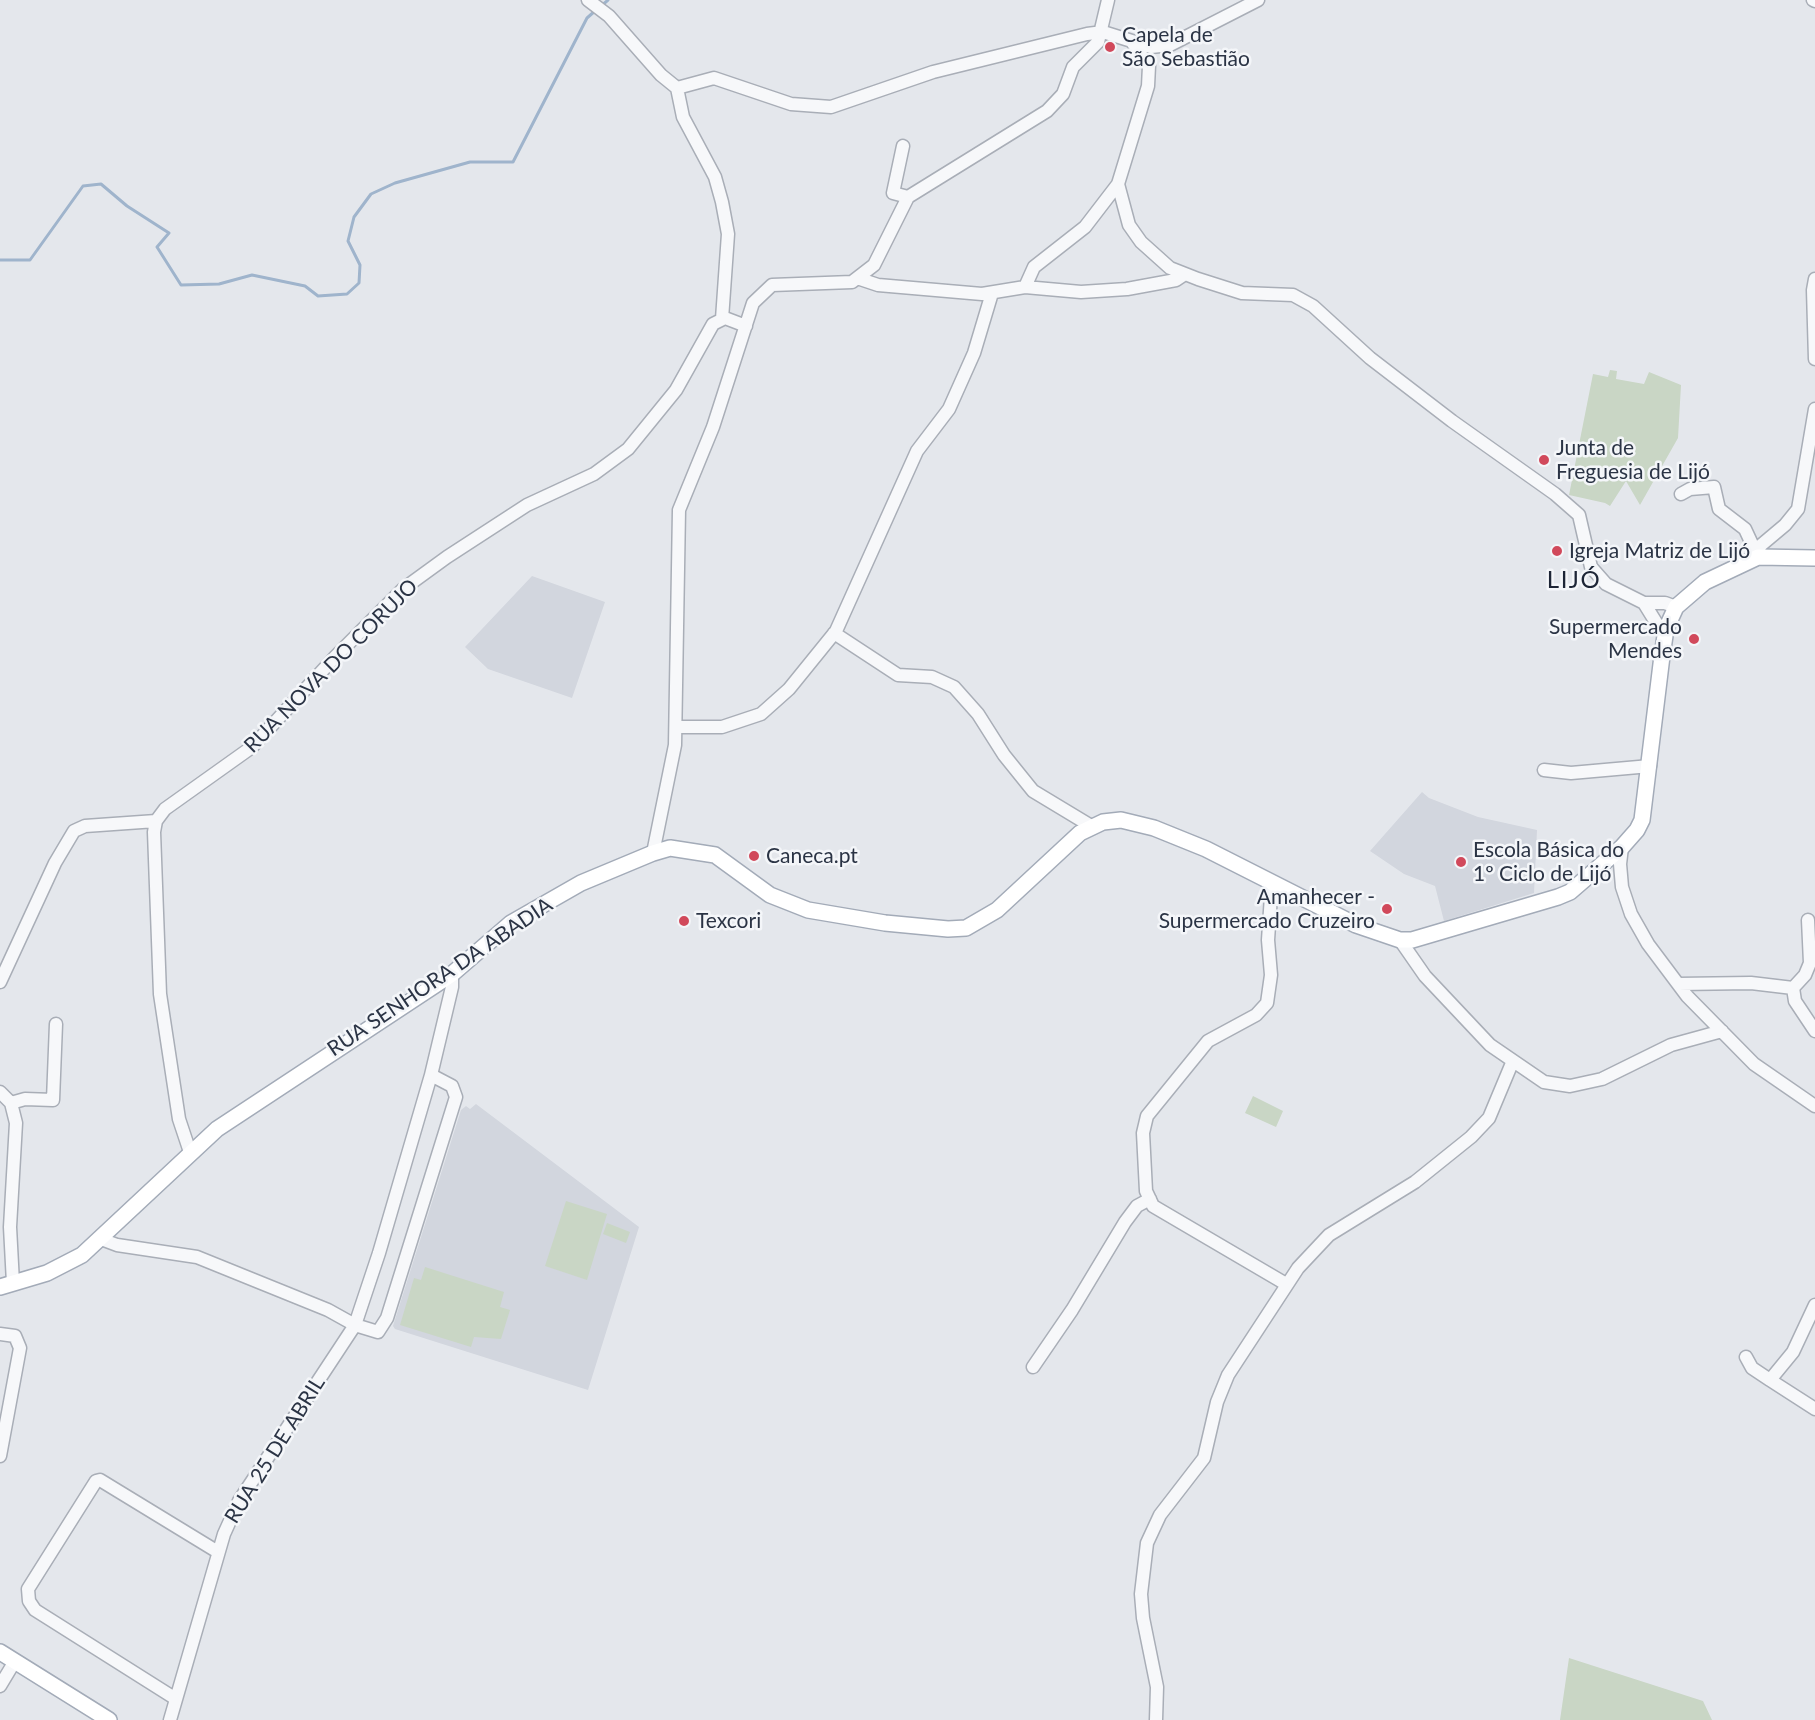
<!DOCTYPE html>
<html>
<head>
<meta charset="utf-8">
<style>
  body { margin:0 }
  canvas { display:block; background:#e4e7ec }
</style>
</head>
<body>
<canvas width="1815" height="1720"></canvas>
<script>
const g = document.querySelector('canvas').getContext('2d');
g.lineJoin = 'round';
function fill(path, color) { g.fillStyle = color; g.fill(path, 'evenodd'); }
const toPath = rows => new Path2D(rows.map(r => 'M' + r).join(''));
function strokePath(path, color, width, dash) { g.strokeStyle = color; g.lineWidth = width; g.lineCap = dash ? 'butt' : 'round'; g.setLineDash(dash || []); g.stroke(path); }
function drawText(font, color, halo, rows, align = 'center') {
  g.font = font + ' Lato,sans-serif'; g.lineWidth = 5; g.setLineDash([]); g.textBaseline = 'middle'; g.strokeStyle = halo; g.fillStyle = color; for (const [text, x, y, turn = 0] of rows) {
    g.save(); g.translate(x, y); g.rotate((+turn || 0) * Math.PI / 180); g.textAlign = isNaN(turn) ? turn : align; if (halo) g.strokeText(text, 0, 0); g.fillText(text, 0, 0); g.restore();
  }
}
const built = toPath([
  [532,576,605,602,572,698,488,669,465,647],
  [1422,792,1429,798,1478,817,1537,830,1534,893,1444,921,1435,886,1404,874,1370,851],
  [476,1104,639,1227,588,1390,395,1329,393,1326,461,1110,466,1106,470,1109]
]);
const green = toPath([
  [1610,370,1617,371,1616,379,1644,384,1649,372,1681,385,1678,438,1640,505,1626,481,1610,506,1605,503,1569,495,1593,374,1608,377],
  [1253,1096,1283,1111,1276,1127,1245,1113],
  [566,1201,607,1214,587,1280,545,1266],
  [607,1223,630,1232,626,1243,603,1234],
  [425,1267,504,1292,500,1307,510,1310,501,1339,474,1337,471,1347,400,1325,414,1278,421,1280],
  [1569,1658,1703,1701,1712,1720,1560,1720]
]);
const stream = toPath([
  [600,7,608,0],
  [0,260,30,260,83,186,101,184,127,206,169,233,157,247,181,285,219,284,252,275,305,286,318,296,347,294,359,283,360,265,348,241,354,217,371,194,395,183,470,162,513,162,587,18,595,11]
]);
const minor = toPath([
  [588,0,609,16,661,75,677,88,714,78,791,104,831,107,933,72,1087,34,1103,32,1151,47,1170,45,1258,0],
  [1813,0,1815,1],
  [1132,42,1149,66,1148,86,1118,184,1129,225,1141,242,1170,268,1198,279,1242,293,1293,295,1313,306,1370,358,1452,421,1555,494,1579,515,1591,567,1606,584,1644,603,1665,603,1676,607],
  [677,88,683,117,715,177,722,202,728,234,722,319],
  [903,146,893,193,908,197],
  [857,278,878,285,982,294,1025,287,1081,292,1127,289,1176,280,1185,274],
  [1815,279,1813,290,1815,359],
  [1025,287,1034,267,1085,227,1118,184],
  [1681,494,1690,489,1714,487,1719,509,1745,529,1758,557],
  [1758,557,1760,546,1785,525,1798,509,1815,409],
  [1644,603,1657,624,1666,629],
  [834,633,898,675,932,677,954,687,978,714,1004,755,1033,791,1091,826],
  [676,727,722,727,761,714,789,689,836,631,917,451,949,409,974,353,992,293],
  [1544,770,1571,773,1650,766],
  [156,821,154,832,160,994,179,1119,190,1152],
  [1622,847,1620,864,1622,887,1631,914,1648,944,1687,996,1754,1064,1815,1106],
  [653,853,675,745,679,510,713,427,753,303,772,285,852,282,874,265,908,197,1047,111,1063,94,1073,67,1098,42,1108,0],
  [1275,884,1271,896,1268,940,1271,975,1267,1003,1256,1015,1208,1041,1147,1116,1143,1133,1146,1191,1153,1206,1286,1284],
  [1808,920,1810,963,1805,975,1793,988,1795,1001,1815,1031],
  [1400,940,1425,976,1490,1045,1544,1082,1570,1086,1602,1079,1671,1045,1722,1031],
  [0,982,55,863,74,831,85,826,156,821,165,809,252,747,335,657,403,589,447,557,527,505,594,474,628,449,676,390,713,324,725,318,746,326],
  [1678,984,1751,983,1793,988],
  [0,1092,11,1103,16,1123,10,1227,13,1283],
  [11,1103,25,1099,53,1100,56,1024],
  [101,1239,117,1245,197,1257,328,1310,355,1325,378,1332,387,1318,456,1097,452,1086,431,1075],
  [1815,1305,1793,1352,1770,1380,1815,1409],
  [0,1334,15,1336,20,1348,0,1456],
  [1746,1357,1752,1368,1770,1380],
  [1033,1367,1072,1310,1125,1222,1137,1206,1150,1199],
  [0,1686,15,1661],
  [176,1699,35,1610,29,1601,28,1589,96,1481,100,1480,218,1552],
  [170,1720,224,1534,239,1501,355,1325,379,1253,431,1075,452,987,452,974],
  [1156,1720,1157,1687,1143,1618,1141,1594,1147,1543,1160,1515,1204,1458,1217,1402,1228,1375,1298,1268,1329,1235,1415,1182,1471,1137,1489,1118,1512,1063]
]);
const major = toPath([
  [0,1287,47,1273,82,1255,217,1129,452,974,511,923,581,883,653,853,670,848,715,855,770,895,808,910,885,923,948,929,966,928,997,910,1080,833,1103,822,1121,820,1154,828,1206,849,1356,925,1400,940,1412,940,1558,897,1570,892,1622,847,1637,830,1642,820,1662,656,1666,629,1676,607,1705,582,1758,557,1815,558],
  [0,1652,109,1720]
]);
const markers = [
  [1110,47,6,"#d1495b"],
  [1544,460,6,"#d1495b"],
  [1557,551,6,"#d1495b"],
  [1694,639,6,"#d1495b"],
  [754,856,6,"#d1495b"],
  [1461,862,6,"#d1495b"],
  [1387,909,6,"#d1495b"],
  [684,921,6,"#d1495b"]
];
const poiNames = [
  ["Capela de",1122,35],
  ["São Sebastião",1122,59],
  ["Junta de",1556,448],
  ["Freguesia de Lijó",1556,472],
  ["Igreja Matriz de Lijó",1569,551],
  ["Supermercado",1682,627,"right"],
  ["Mendes",1682,651,"right"],
  ["Escola Básica do",1473,850],
  ["1º Ciclo de Lijó",1473,874],
  ["Caneca.pt",766,856],
  ["Amanhecer -",1375,897,"right"],
  ["Supermercado Cruzeiro",1375,921,"right"],
  ["Texcori",696,921]
];
const streetNames = [
  ["RUA NOVA DO CORUJO",331,666,-45],
  ["RUA SENHORA DA ABADIA",440,977,-34],
  ["RUA 25 DE ABRIL",275,1450,-58]
];
const quarterNames = [
  ["LIJÓ",1574,580]
];
fill(built, '#d2d6de');
fill(green, '#c9d6c5');
strokePath(stream, '#9fb4cc', 3);
strokePath(minor, '#a9aeb7', 15);
strokePath(major, '#a3abb8', 18);
strokePath(minor, '#f7f8fa', 12);
strokePath(major, '#fff', 15);
for (const [x, y, r, color] of markers) { const dot = new Path2D(); dot.arc(x, y, r, 0, 2 * Math.PI); g.fillStyle = color; g.fill(dot); strokePath(dot, '#f4f6f9', 2); }
drawText('21px', '#2b3445', '#f4f6f9', poiNames, 'left');
drawText('21px', '#2b3445', '#f4f6f9', streetNames);
g.letterSpacing = '1.5px';
drawText('24px', '#1d2536', '#f4f6f9', quarterNames);
g.letterSpacing = '0px';
</script>
</body>
</html>
